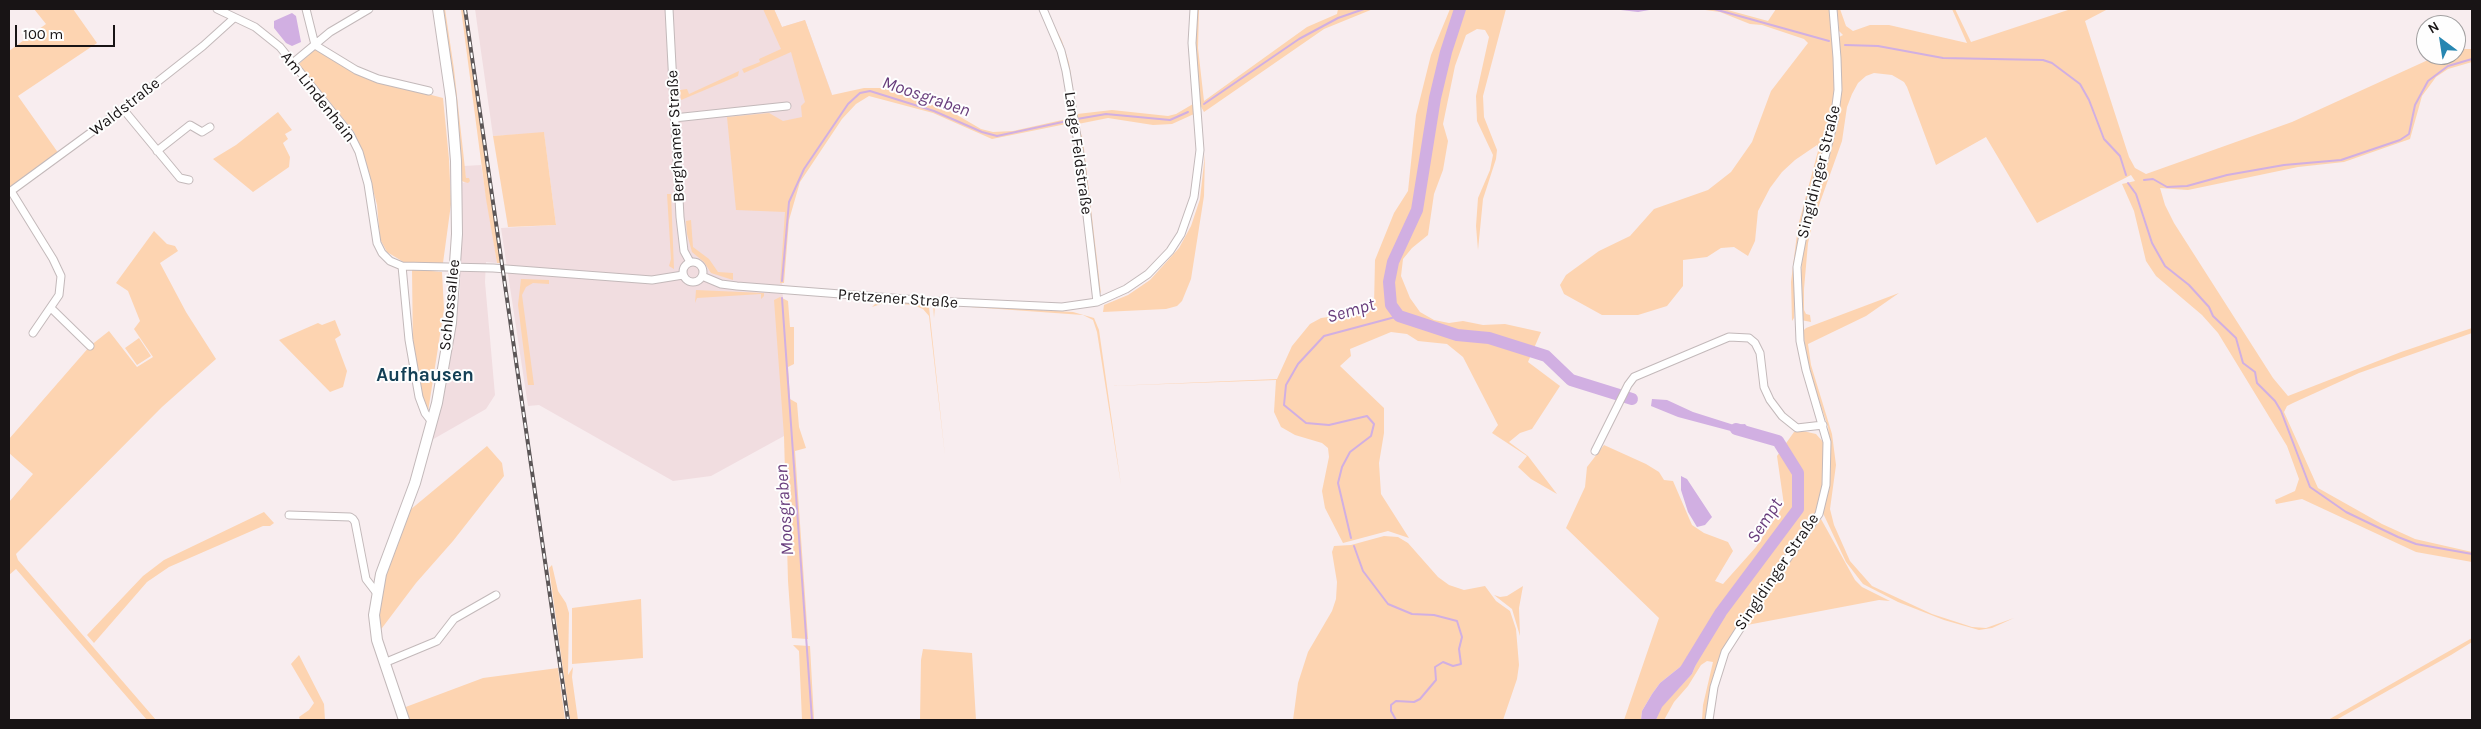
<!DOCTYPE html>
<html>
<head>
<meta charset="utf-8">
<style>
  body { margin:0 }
  #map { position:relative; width:2481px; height:729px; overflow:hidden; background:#f8edef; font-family:Karla,sans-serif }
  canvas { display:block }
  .frame { position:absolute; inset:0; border:10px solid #181415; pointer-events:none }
  .north { position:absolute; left:2416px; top:15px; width:50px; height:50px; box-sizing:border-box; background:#fefefe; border:1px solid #a2a0a1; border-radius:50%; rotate:329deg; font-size:14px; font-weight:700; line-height:20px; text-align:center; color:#181415 }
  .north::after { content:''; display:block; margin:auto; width:18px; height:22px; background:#2686b1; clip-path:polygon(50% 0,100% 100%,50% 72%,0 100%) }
  .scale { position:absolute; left:15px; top:25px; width:100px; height:22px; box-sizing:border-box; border:2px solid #181415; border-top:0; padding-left:6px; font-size:15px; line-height:18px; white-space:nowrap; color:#181415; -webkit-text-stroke:4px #fefefe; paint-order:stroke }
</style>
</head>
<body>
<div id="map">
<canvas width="2481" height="729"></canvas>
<div class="frame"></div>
<div class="north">N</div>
<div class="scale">100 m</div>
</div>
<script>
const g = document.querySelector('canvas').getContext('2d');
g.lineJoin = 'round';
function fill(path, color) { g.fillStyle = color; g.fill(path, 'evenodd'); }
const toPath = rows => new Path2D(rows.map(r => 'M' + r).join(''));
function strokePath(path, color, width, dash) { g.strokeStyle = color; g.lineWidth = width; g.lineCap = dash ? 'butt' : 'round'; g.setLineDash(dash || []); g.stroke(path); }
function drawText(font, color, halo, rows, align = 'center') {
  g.font = font + ' Karla,sans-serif'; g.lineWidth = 4; g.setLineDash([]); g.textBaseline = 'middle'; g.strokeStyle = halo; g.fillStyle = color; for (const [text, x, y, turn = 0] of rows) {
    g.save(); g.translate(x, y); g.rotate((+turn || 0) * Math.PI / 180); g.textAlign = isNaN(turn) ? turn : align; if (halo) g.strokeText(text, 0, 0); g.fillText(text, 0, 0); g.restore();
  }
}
const built = toPath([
  [475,9,774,9,782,27,805,20,840,116,804,169,789,202,782,281,789,403,784,436,711,476,673,481,539,405,528,406,501,228,556,225,544,133,493,136],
  [481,165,497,263,486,262,485,282,495,395,486,409,430,441,452,341,460,292,461,181,464,183,466,178,464,166]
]);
const green = toPath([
  [34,9,73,9,97,43,18,96,59,154,9,190,9,51,46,24],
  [442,9,445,9,454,69,466,178,469,178,470,181,468,183,461,181,459,144],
  [461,9,463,9,501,263,497,263,486,199],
  [763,9,774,9,782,27,805,20,832,95,864,88,882,88,950,111,981,129,993,132,1013,131,1071,118,1071,123,992,139,933,113,869,96,856,104,842,119,800,182,789,220,784,283,780,283,785,212,736,210,727,117,769,113,783,121,802,117,801,106,805,102,791,52,744,73,742,69,760,62,759,59,781,49],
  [1046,9,1062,41,1069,63,1077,114,1112,110,1168,116,1176,114,1193,104,1194,114,1172,124,1153,125,1108,118,1078,124,1083,140,1101,294,1099,290,1082,141,1079,134,1069,69],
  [1196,9,1199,9,1198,48,1204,101,1307,27,1337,14,1338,9,1373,9,1324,29,1204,112,1199,103,1195,48],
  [1450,9,1506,9,1483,96,1484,117,1497,150,1496,159,1483,199,1478,250,1476,226,1478,198,1490,170,1493,155,1477,121,1476,96,1489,37,1485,30,1477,29,1466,35,1455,66,1443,124,1448,141,1443,170,1434,194,1428,235,1412,248,1403,259,1401,276,1410,298,1420,312,1434,320,1449,323,1463,321,1483,325,1505,324,1541,332,1528,362,1560,386,1532,429,1520,433,1509,442,1528,456,1557,494,1531,479,1518,467,1527,456,1492,433,1498,425,1463,357,1447,344,1418,341,1407,334,1391,332,1350,349,1351,356,1340,366,1384,408,1384,433,1379,463,1381,494,1409,538,1388,531,1343,543,1325,508,1322,491,1329,457,1328,448,1322,443,1295,435,1281,427,1274,412,1276,380,1111,386,1277,379,1292,346,1310,324,1321,318,1336,316,1341,319,1374,306,1375,260,1394,213,1408,191,1416,115,1431,55],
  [1698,9,1724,9,1768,21,1776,9,1830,9,1836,96,1827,136,1799,232,1795,268,1794,318,1792,321,1791,282,1798,226,1818,151,1817,145,1795,160,1782,172,1770,188,1758,211,1755,241,1748,256,1734,247,1721,248,1707,257,1683,260,1683,286,1667,306,1638,315,1602,315,1564,294,1560,285,1566,275,1599,251,1630,236,1654,209,1708,190,1731,172,1752,142,1771,91,1808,43,1804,39,1762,25,1750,24,1720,12],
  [1837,9,1840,9,1846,26,1853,31,1870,25,1889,25,1967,43,1952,9,1955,9,1971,42,2071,9,2108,9,2085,21,2129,157,2135,168,2146,174,2292,122,2439,55,2456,55,2456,43,2461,49,2472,49,2472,62,2448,69,2436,77,2422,96,2410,139,2344,162,2298,167,2188,190,2160,188,2165,205,2174,223,2273,378,2288,396,2401,352,2472,328,2472,333,2359,373,2293,403,2287,406,2284,412,2318,488,2382,524,2415,539,2472,552,2472,562,2416,552,2302,499,2276,504,2275,500,2295,491,2299,479,2287,446,2218,333,2202,315,2156,276,2146,261,2134,211,2122,184,2135,181,2131,175,2037,223,1986,137,1936,165,1907,87,1904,82,1892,75,1874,73,1866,76,1858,83,1852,94,1847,107,1842,141,1813,222,1808,243,1804,289,1804,310,1806,314,1810,315,1811,322,1801,320,1800,284,1804,244,1809,218,1840,106,1839,37,1843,35,1839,31],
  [315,49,366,78,443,98,449,159,451,204,443,263,405,263,387,252,380,239,377,205,365,159,354,132,299,64],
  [739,71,738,76,681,100,680,90,687,89,689,94],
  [278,112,292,130,285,134,288,139,283,143,290,157,289,167,253,192,213,159,236,145],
  [544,132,556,225,508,227,493,136],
  [1205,154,1204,196,1191,279,1182,301,1177,306,1166,309,1103,312,1104,305,1128,295,1150,280,1179,248,1191,226,1200,199],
  [667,194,671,194,674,269,669,266,671,259],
  [691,220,693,247,709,259,718,272,733,273,733,280,711,273,704,262,692,252,687,234,686,221],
  [154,231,167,244,175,246,178,251,160,263,186,312,216,359,162,407,16,554,18,560,156,720,147,720,16,569,9,575,9,502,33,474,9,453,9,439,90,346,109,331,137,367,153,357,134,329,140,321,128,291,116,283],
  [412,269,442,272,444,309,428,412,424,406,413,353],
  [521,279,549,280,549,284,533,283,526,287,522,295,534,385,528,385,518,305],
  [696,290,764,293,764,296,761,299,761,294,697,298,695,303],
  [1899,293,1866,316,1808,344,1811,365,1832,434,1836,465,1830,509,1834,525,1850,561,1872,586,1932,614,1972,627,1986,628,2014,618,1992,628,1979,630,1944,620,1898,602,1863,584,1846,562,1822,511,1830,481,1831,450,1828,427,1808,367,1803,331,1806,328],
  [780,297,788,301,790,327,794,327,794,364,788,367,790,399,797,403,799,427,806,448,795,451,808,639,792,638,788,581,784,436,774,300],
  [879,300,927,304,929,307,945,456,929,316,923,309,913,305,884,303,872,307],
  [933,304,978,306,1073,312,1094,318,1099,330,1121,485,1097,332,1093,320,1083,315,942,305,935,306,934,318],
  [335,320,341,335,335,339,347,371,343,387,330,392,279,340,318,323,322,325],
  [139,338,151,356,137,365,125,348],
  [1803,431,1816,434,1824,443,1825,478,1817,512,1727,642,1714,673,1705,720,1702,720,1703,705,1713,662,1707,661,1701,665,1688,686,1674,702,1664,720,1656,720,1661,707,1692,674,1698,659,1687,657,1685,663,1660,683,1652,694,1642,711,1641,720,1624,720,1659,618,1566,528,1585,487,1587,467,1604,445,1646,464,1659,472,1664,480,1673,481,1692,525,1704,533,1728,542,1733,551,1715,581,1723,584,1756,547,1784,505,1777,456,1794,432],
  [487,446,502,463,504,476,453,541,416,583,379,632,381,585,410,510],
  [264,512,274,523,270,526,263,526,169,567,147,582,94,643,87,635,143,576,164,560],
  [1821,519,1855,580,1862,587,1890,601,1879,600,1747,625,1750,621,1748,619],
  [1384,536,1398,537,1408,543,1438,577,1449,585,1464,590,1485,586,1496,601,1510,611,1516,629,1519,665,1517,679,1503,720,1293,720,1298,683,1308,652,1332,611,1336,599,1337,582,1332,552,1334,546,1351,545],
  [552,565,558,591,566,603,569,613,568,675,573,667,572,677,578,720,570,720,549,568],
  [1523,586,1519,608,1520,636,1512,609,1494,595,1500,597,1507,596],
  [641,599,643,658,572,664,572,608],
  [2472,638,2472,642,2451,655,2336,720,2328,720],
  [793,645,810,646,814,720,802,720,799,651],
  [923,649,972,653,976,720,920,720,921,660],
  [299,655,324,704,325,720,300,720,299,717,309,710,314,703,291,664],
  [558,668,565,720,407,720,403,708,483,678]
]);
const water = toPath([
  [292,13,296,16,301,42,292,46,286,43,274,28,274,21],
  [1652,399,1667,400,1693,412,1734,425,1745,424,1755,436,1751,438,1742,434,1678,417,1651,406],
  [1681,476,1687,479,1712,517,1705,525,1697,527,1688,512,1681,490],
  [1687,656,1698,659,1692,674,1662,707,1656,720,1641,720,1642,711,1652,694,1660,683,1685,663]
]);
const stream = toPath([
  [1621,9,1638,11,1649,9],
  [1714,9,1829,41],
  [1845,45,1878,46,1943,58,2043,60,2052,63,2080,84,2089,100,2104,139,2120,156,2126,175],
  [1204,104,1299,39,1338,18,1364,9],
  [1077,119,1106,114,1170,120,1188,112],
  [2144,180,2153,179,2167,187,2187,186,2227,175,2284,165,2341,160,2400,140,2409,134,2415,105,2428,81,2448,66,2472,59],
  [2128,183,2136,194,2152,243,2165,266,2189,285,2209,307,2213,316,2236,338,2243,363,2255,372,2257,383,2275,401,2281,411,2310,487,2346,512,2398,537,2416,544,2472,554],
  [782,281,789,202,804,169,848,104,860,93,870,91,934,111,982,132,997,136,1072,120],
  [782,298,812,720],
  [1351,538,1338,483,1342,467,1350,452,1371,436,1374,424,1367,416,1329,425,1306,423,1284,405,1286,385,1298,364,1324,336,1399,316],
  [1354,546,1363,571,1388,604,1412,614,1434,615,1457,621,1462,637,1459,649,1461,664,1453,666,1443,662,1435,667,1436,680,1420,699,1414,702,1396,701,1391,705,1391,711,1396,720]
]);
const river = toPath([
  [1460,9,1446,52,1435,98,1417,210,1393,262,1389,282,1391,305,1399,316,1457,335,1489,338,1546,356,1571,380,1632,399],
  [1685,671,1721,612,1798,509,1798,473,1778,441,1736,429]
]);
const minor = toPath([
  [217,9,255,27,280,47,350,134,359,152,368,184,377,243,382,253,390,261,402,266,493,268,652,280,683,275],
  [306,9,315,45,356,70,378,79,429,91],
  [669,9,680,217,684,251,690,262],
  [1043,9,1061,51,1066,71,1080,155,1097,302],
  [294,62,330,32,369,9],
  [123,109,180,178,189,180],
  [674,118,787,106],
  [157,151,190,125,202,132,210,127],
  '683 272a10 10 0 1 1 20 0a10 10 0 1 1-20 0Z',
  [402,266,409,340,419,397,425,413,432,422],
  [702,276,721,284,737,286,931,301,1062,307,1097,302,1126,289,1148,274,1170,251,1181,234,1194,197,1200,150,1192,43,1194,9],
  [52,309,90,346],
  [33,333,59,295,61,276,53,259,11,191,123,109,203,46,234,18],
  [1595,451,1628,385,1634,377,1729,337,1749,338,1755,343,1760,353,1764,387,1770,400,1782,416,1797,428,1823,425],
  [289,515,350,517,353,519,355,522,366,579,376,592],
  [384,663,437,641,454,619,496,595],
  [1709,720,1714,687,1725,652,1761,596,1819,514,1826,485,1827,442,1806,370,1800,341,1797,267,1808,208,1825,157,1834,121,1838,90,1837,58,1833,9]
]);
const secondary = toPath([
  [404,720,377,640,374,615,381,574,415,483,437,403,451,323,457,234,456,161,451,98,438,9]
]);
const rail = toPath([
  [465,9,568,720]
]);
const streetNames = [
  ["Am Lindenhain",318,97,52],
  ["Waldstraße",125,107,-38],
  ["Berghamer Straße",676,136,-93],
  ["Lange Feldstraße",1078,153,82],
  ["Singldinger Straße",1819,172,-76],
  ["Pretzener Straße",898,299,4],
  ["Schlossallee",450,305,-84],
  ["Singldinger Straße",1777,572,-56]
];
const waterNames = [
  ["Moosgraben",926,97,19],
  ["Sempt",1351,311,-16],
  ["Moosgraben",785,510,-94],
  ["Sempt",1765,521,-57]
];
const quarterNames = [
  ["Aufhausen",425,376]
];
fill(built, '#f1dde0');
fill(green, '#fdd4b1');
fill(water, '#d1afe2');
strokePath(stream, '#d1afe2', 2);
strokePath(river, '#d1afe2', 12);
strokePath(minor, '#c3b9ba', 9);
strokePath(secondary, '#c3b9ba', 12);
strokePath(minor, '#fff', 7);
strokePath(secondary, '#fff', 10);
strokePath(rail, '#5c5657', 4);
strokePath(rail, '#fefefe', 2, [5.5]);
drawText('16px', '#181415', '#fefefe', streetNames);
drawText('italic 18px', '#683d7c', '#fefefe', waterNames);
drawText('bold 19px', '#144056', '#fefefe', quarterNames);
</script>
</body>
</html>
